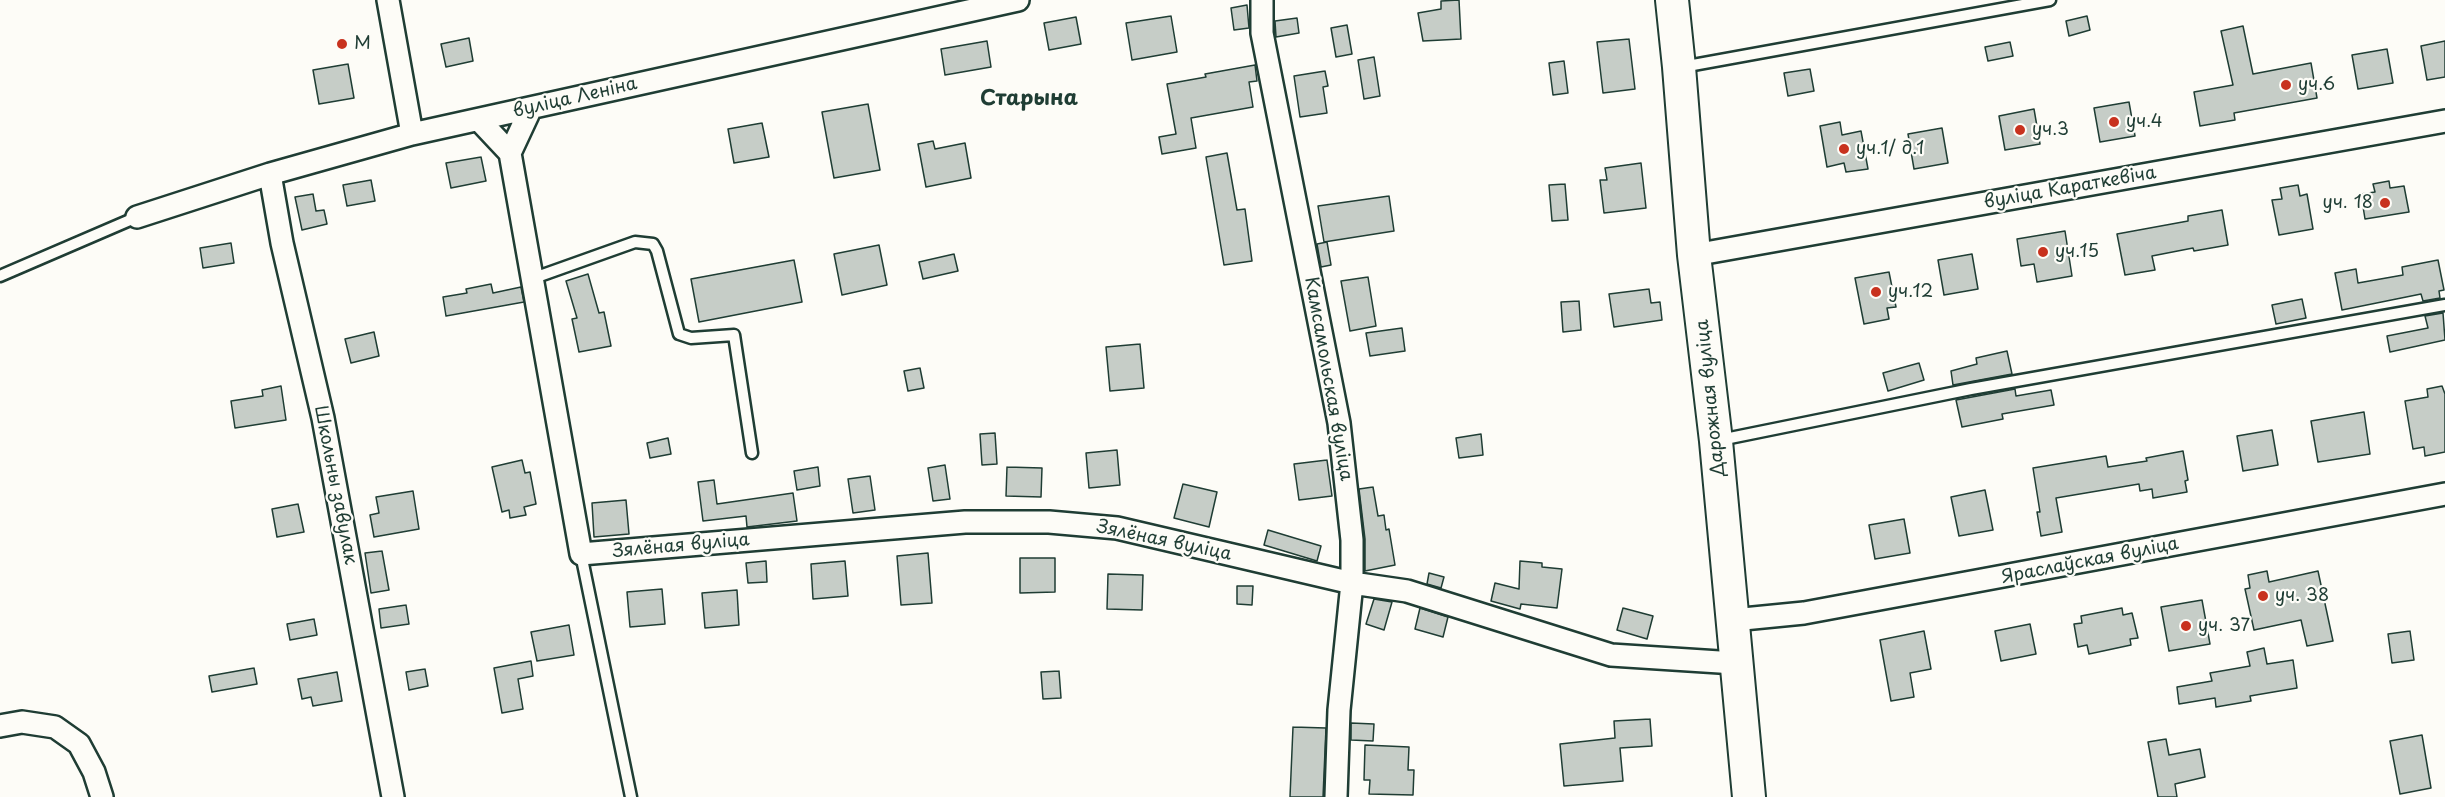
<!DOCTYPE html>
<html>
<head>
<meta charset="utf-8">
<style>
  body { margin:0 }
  canvas { display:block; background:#fdfcf7 }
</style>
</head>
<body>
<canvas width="2445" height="797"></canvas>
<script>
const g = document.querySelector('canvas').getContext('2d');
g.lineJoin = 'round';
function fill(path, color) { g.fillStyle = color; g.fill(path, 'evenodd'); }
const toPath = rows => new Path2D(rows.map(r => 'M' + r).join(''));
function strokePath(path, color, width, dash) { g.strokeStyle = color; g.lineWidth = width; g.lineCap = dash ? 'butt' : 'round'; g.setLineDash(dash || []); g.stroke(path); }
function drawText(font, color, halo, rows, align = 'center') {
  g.font = font + ' "Playpen Sans",sans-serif'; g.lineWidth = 4.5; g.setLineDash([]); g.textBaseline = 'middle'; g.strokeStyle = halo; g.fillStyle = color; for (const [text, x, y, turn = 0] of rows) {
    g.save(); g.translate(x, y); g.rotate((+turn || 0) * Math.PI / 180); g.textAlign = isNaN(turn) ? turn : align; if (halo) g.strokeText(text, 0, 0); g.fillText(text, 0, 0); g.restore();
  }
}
const building = toPath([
  [1459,0,1461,39,1423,41,1418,13,1441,9,1441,1,1459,0],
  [1247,5,1249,28,1234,30,1231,8,1247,5],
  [1171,16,1177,52,1132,60,1126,23,1171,16],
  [2087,16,2090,30,2069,36,2066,21,2087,16],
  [1076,17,1081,44,1049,50,1044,23,1076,17],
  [1297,18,1299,33,1276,37,1275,21,1297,18],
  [1347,25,1352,54,1336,57,1331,28,1347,25],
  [2243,26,2253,74,2311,63,2317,98,2234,113,2235,120,2200,126,2194,92,2233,85,2221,31,2243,26],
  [469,38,473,61,446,67,441,44,469,38],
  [1629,39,1635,89,1603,93,1597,42,1629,39],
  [987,41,991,67,945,75,941,49,987,41],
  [2445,41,2445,77,2427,80,2421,46,2445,41],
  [2010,42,2013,56,1988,61,1985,47,2010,42],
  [2387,49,2393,83,2358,89,2352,55,2387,49],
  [1374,57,1380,96,1364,99,1358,60,1374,57],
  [1564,61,1568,93,1553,95,1549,63,1564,61],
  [348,64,354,98,319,104,313,70,348,64],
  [1255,65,1257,81,1249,82,1253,107,1191,118,1196,148,1162,154,1159,137,1176,134,1167,84,1206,77,1205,74,1255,65],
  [1810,69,1814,91,1788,96,1784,73,1810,69],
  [1325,71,1328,86,1323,87,1327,113,1300,117,1294,76,1325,71],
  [2129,102,2135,136,2100,142,2094,108,2129,102],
  [868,104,880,170,834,178,822,112,868,104],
  [2034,109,2040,144,2005,150,1999,116,2034,109],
  [1840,122,1842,135,1861,131,1868,169,1846,172,1844,163,1827,167,1820,126,1840,122],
  [762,123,769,157,734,163,728,129,762,123],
  [1942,128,1948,163,1914,169,1908,134,1942,128],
  [933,141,935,149,965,143,971,178,926,187,918,144,933,141],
  [1227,153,1237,210,1245,209,1252,261,1224,265,1206,157,1227,153],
  [481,157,486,181,451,188,446,163,481,157],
  [1641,163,1646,208,1604,213,1600,180,1607,180,1605,168,1641,163],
  [371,180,375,201,347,206,343,185,371,180],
  [2389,181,2390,188,2404,186,2409,212,2365,219,2361,194,2375,192,2373,184,2389,181],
  [1565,184,1568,220,1552,221,1549,185,1565,184],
  [2298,185,2300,196,2307,194,2313,229,2279,235,2272,200,2282,199,2280,188,2298,185],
  [313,194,316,211,324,210,327,224,302,230,295,197,313,194],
  [1389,196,1394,231,1324,242,1318,206,1389,196],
  [2222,210,2228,245,2194,251,2193,248,2152,256,2155,270,2125,275,2117,234,2188,221,2188,216,2222,210],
  [2065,231,2072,276,2037,282,2034,264,2021,266,2017,239,2065,231],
  [1327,242,1331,265,1321,267,1317,244,1327,242],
  [231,243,234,263,203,268,200,248,231,243],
  [879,245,887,285,842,295,834,254,879,245],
  [954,254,958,271,923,279,919,262,954,254],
  [1972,254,1978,289,1944,295,1938,260,1972,254],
  [794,260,802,302,699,322,691,279,794,260],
  [2438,260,2444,290,2439,291,2440,298,2423,301,2421,294,2342,310,2335,273,2356,269,2358,283,2403,275,2402,267,2438,260],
  [1889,272,1896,307,1887,308,1889,319,1864,324,1855,278,1889,272],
  [588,274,599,313,604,312,611,346,579,352,572,319,577,318,566,281,588,274],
  [1368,277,1376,326,1350,331,1341,281,1368,277],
  [491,284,493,293,521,287,524,302,446,316,443,297,467,293,466,289,491,284],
  [1649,289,1651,303,1660,302,1662,320,1614,327,1609,294,1649,289],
  [2302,299,2306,318,2276,324,2272,305,2302,299],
  [1579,301,1581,330,1563,332,1561,302,1579,301],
  [2443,313,2445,340,2390,352,2387,336,2428,328,2425,316,2443,313],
  [1402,328,1405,351,1370,356,1366,333,1402,328],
  [374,332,379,356,351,363,345,339,374,332],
  [1140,344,1144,388,1110,391,1106,347,1140,344],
  [2007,351,2012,374,1953,385,1951,371,1977,364,1976,358,2007,351],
  [1919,363,1924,380,1888,391,1883,373,1919,363],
  [920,368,924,388,908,391,904,371,920,368],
  [281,386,286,420,235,428,231,401,263,396,262,390,281,386],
  [2442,386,2445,394,2445,452,2425,456,2424,447,2413,449,2405,401,2428,397,2427,389,2442,386],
  [2015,389,2016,396,2051,390,2054,405,2002,414,2003,419,1962,427,1956,400,2015,389],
  [2364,412,2370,454,2318,462,2311,421,2364,412],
  [2272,430,2278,465,2243,471,2237,436,2272,430],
  [995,433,997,464,982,465,980,434,995,433],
  [1481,434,1483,455,1459,458,1456,438,1481,434],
  [668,438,671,454,650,458,647,443,668,438],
  [1117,450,1120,485,1089,488,1086,453,1117,450],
  [2183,451,2188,480,2185,481,2187,492,2153,498,2152,489,2140,491,2139,484,2056,498,2062,532,2041,536,2037,512,2040,512,2033,468,2106,456,2108,467,2147,461,2146,458,2183,451],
  [522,460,525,473,530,472,536,504,524,507,526,515,510,518,509,510,502,512,492,467,522,460],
  [1327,460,1332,496,1299,500,1294,464,1327,460],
  [945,465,950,499,933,501,928,468,945,465],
  [818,467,820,486,797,490,794,471,818,467],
  [1007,467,1042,468,1041,497,1006,496,1007,467],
  [870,476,875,510,853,513,848,479,870,476],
  [714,480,717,504,793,493,797,521,747,527,746,516,703,521,698,482,714,480],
  [1183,484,1217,492,1209,527,1174,518,1183,484],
  [1373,487,1378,516,1384,515,1386,530,1389,529,1395,565,1365,571,1365,539,1359,489,1373,487],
  [1985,490,1993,530,1959,536,1951,497,1985,490],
  [413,491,419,529,374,537,370,515,379,513,376,497,413,491],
  [626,500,629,534,594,537,592,503,626,500],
  [298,504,304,532,277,537,272,509,298,504],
  [1904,519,1910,553,1875,559,1869,525,1904,519],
  [1268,530,1321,546,1317,561,1264,545,1268,530],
  [382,551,389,590,371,593,365,553,382,551],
  [928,553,932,603,901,605,897,556,928,553],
  [1020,558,1055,558,1055,592,1020,593,1020,558],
  [766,561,767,582,748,583,746,563,766,561],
  [845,561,848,596,813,599,811,564,845,561],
  [1520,561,1542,563,1542,567,1562,569,1557,608,1521,604,1520,609,1491,601,1495,583,1519,589,1520,561],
  [2267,571,2269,582,2318,571,2333,641,2307,646,2301,620,2254,630,2245,589,2250,588,2248,575,2267,571],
  [1429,573,1444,577,1441,588,1427,584,1429,573],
  [1108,574,1143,575,1142,610,1107,609,1108,574],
  [1237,586,1253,586,1252,605,1237,604,1237,586],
  [662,589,665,624,630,627,627,592,662,589],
  [737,590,739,625,705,628,702,593,737,590],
  [1374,599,1392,602,1384,630,1366,624,1374,599],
  [2202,600,2210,644,2169,651,2161,607,2202,600],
  [406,605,409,624,381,628,379,609,406,605],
  [1420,608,1448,617,1443,637,1415,629,1420,608],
  [1623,608,1653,616,1647,639,1617,630,1623,608],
  [2122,608,2123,615,2132,613,2138,638,2130,639,2131,645,2089,654,2087,645,2078,647,2074,624,2082,623,2081,616,2122,608],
  [314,619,317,635,290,640,287,624,314,619],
  [2030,624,2036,654,2001,661,1995,631,2030,624],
  [569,625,574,655,537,661,531,632,569,625],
  [1924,631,1931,669,1910,673,1914,697,1891,701,1880,640,1924,631],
  [2410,631,2414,660,2392,663,2388,634,2410,631],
  [2264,648,2267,664,2293,660,2297,688,2250,696,2251,701,2216,707,2215,698,2179,704,2177,687,2212,681,2210,673,2250,666,2247,652,2264,648],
  [531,661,533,676,518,679,523,709,502,713,494,668,531,661],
  [254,668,257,684,212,692,209,676,254,668],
  [425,669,428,686,409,690,406,672,425,669],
  [1059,671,1061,698,1043,699,1041,672,1059,671],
  [337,672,342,701,313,706,311,697,302,699,298,679,337,672],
  [1650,719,1652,746,1620,748,1623,781,1564,786,1560,744,1615,738,1614,721,1650,719],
  [1351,723,1374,724,1373,741,1351,740,1351,723],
  [1293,727,1326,728,1323,797,1290,797,1293,727],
  [2422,735,2431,788,2400,794,2390,741,2422,735],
  [2166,739,2169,755,2200,749,2205,777,2175,784,2177,797,2158,797,2148,742,2166,739],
  [1365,745,1409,747,1408,770,1414,770,1413,795,1369,794,1370,780,1364,780,1365,745]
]);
const service = toPath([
  [1682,67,2050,0],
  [0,276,137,217],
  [534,278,635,242,653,244,657,251,679,334,691,338,734,335,752,453],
  [1720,440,1971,389,2445,305],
  [581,554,631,797]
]);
const minor = toPath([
  [388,0,412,134],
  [1262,0,1262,33,1339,423,1352,540,1352,583,1339,710,1336,797],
  [531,108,510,153,581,554,965,522,1049,522,1117,528,1352,583,1407,591,1611,655,1735,663],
  [479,120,510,153],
  [270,174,282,243,323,418,393,797],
  [137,217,270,174,412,134,1018,0],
  [1694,255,2445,121],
  [1733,620,1804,613,2445,494],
  [0,726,22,722,55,727,79,744,94,772,102,797]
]);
const secondary = toPath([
  [1672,0,1679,67,1694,255,1716,441,1749,797]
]);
const markers = [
  [342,44,6,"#c8321e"],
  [2286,85,6,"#c8321e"],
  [2114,122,6,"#c8321e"],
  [2020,130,6,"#c8321e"],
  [1844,149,6,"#c8321e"],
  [2385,203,6,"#c8321e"],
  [2043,252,6,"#c8321e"],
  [1876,292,6,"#c8321e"],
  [2263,596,6,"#c8321e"],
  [2186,626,6,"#c8321e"]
];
const poiNames = [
  ["M",354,44],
  ["уч.6",2298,85],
  ["уч.4",2126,122],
  ["уч.3",2032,130],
  ["уч.1/ д.1",1856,149],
  ["уч. 18",2373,203,"right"],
  ["уч.15",2055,252],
  ["уч.12",1888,292],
  ["уч. 38",2275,596],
  ["уч. 37",2198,626]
];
const streetNames = [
  ["вуліца Леніна",575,98,-13],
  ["вуліца Караткевіча",2070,188,-10],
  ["Камсамольская вуліца",1328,379,80],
  ["Дарожная вуліца",1711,398,-96],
  ["Школьны завулак",335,485,79],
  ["Зялёная вуліца",1164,541,12],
  ["Зялёная вуліца",681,546,-5],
  ["Яраслаўская вуліца",2090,561,-11]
];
const quarterNames = [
  ["Старына",1029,99]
];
fill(building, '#c6cdc7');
strokePath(building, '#1f3d34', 1.5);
strokePath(service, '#1f3d34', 15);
strokePath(minor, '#1f3d34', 26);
strokePath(secondary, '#1f3d34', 36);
strokePath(service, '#fdfcf7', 10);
strokePath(minor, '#fdfcf7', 21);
strokePath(secondary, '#fdfcf7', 32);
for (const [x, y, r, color] of markers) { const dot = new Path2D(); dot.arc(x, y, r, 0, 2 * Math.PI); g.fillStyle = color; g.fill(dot); strokePath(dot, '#fdfcf7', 2); }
drawText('18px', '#1f3d34', '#fdfcf7', poiNames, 'left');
drawText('18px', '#1f3d34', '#fdfcf7', streetNames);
drawText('bold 21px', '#1f3d34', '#fdfcf7', quarterNames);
</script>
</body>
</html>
